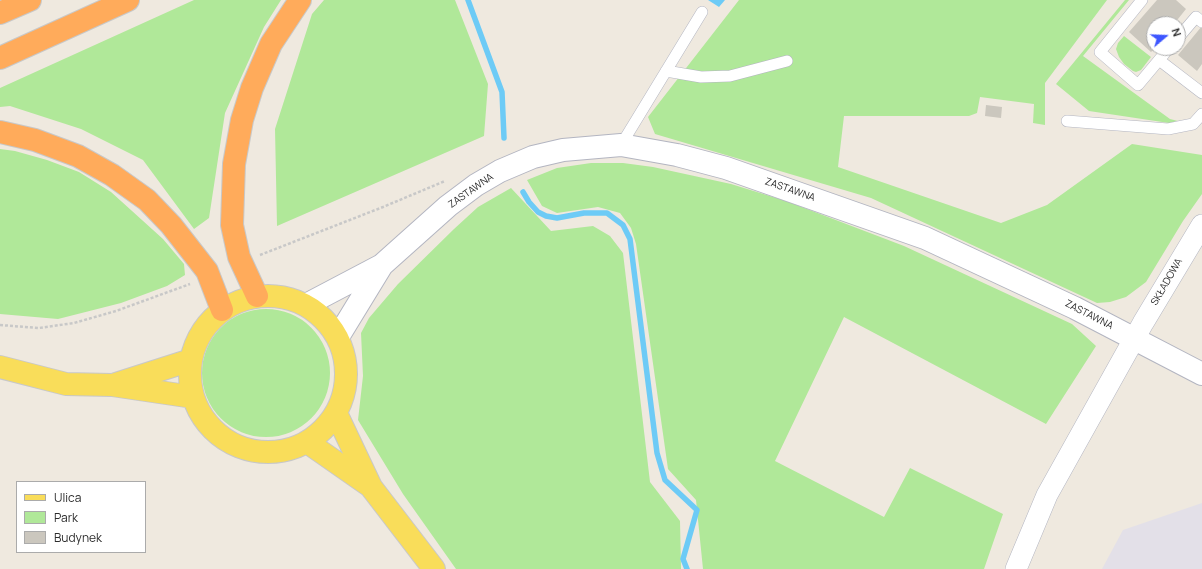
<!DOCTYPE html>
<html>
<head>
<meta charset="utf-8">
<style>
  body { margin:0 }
  #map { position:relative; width:1202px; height:569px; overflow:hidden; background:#efe9df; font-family:Manrope,sans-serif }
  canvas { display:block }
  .legend { position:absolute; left:16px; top:481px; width:130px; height:72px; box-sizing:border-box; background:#fff; border:1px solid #ababab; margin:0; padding:5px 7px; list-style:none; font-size:12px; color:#2d2d2d }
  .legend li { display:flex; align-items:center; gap:8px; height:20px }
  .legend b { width:20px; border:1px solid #ababab }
  .north { position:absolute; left:1146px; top:16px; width:40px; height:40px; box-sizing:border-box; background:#fff; border:1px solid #ababab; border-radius:50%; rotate:71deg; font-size:11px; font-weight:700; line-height:16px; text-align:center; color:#2d2d2d }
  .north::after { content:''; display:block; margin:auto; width:14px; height:18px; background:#3d56ff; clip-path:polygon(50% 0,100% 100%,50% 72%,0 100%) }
</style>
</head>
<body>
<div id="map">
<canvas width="1202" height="569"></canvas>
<ul class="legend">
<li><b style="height:5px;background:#f9dd5a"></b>Ulica</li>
<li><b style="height:11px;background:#b0e899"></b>Park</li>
<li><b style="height:11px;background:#cbc7be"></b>Budynek</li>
</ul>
<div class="north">N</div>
</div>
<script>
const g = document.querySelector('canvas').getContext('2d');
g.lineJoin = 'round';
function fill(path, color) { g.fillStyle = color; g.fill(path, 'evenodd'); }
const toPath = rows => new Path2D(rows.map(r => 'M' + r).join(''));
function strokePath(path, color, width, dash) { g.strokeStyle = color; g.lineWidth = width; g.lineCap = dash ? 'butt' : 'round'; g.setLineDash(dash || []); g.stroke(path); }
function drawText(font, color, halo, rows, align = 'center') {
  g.font = font + ' Manrope,sans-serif'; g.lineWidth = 3; g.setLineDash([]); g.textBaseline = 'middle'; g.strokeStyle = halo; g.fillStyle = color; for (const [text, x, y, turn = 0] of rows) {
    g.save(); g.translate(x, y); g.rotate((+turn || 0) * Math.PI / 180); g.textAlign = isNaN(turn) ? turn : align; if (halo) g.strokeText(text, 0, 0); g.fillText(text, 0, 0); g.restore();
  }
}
const industrial = toPath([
  [1202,503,1202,569,1102,569,1123,530]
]);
const green = toPath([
  [194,0,281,0,264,27,225,113,209,218,194,229,143,160,81,129,10,106,0,107,0,88],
  [324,0,455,0,488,84,484,136,277,226,275,129,312,14],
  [739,0,1107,0,1045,83,1045,125,1033,123,1034,104,980,97,977,113,969,116,844,116,838,167,1001,223,1047,205,1132,144,1202,155,1202,194,1183,221,1146,282,1126,297,1110,302,1097,303,871,198,655,134,648,117],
  [1125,0,1129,0,1083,56,1170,119,1178,121,1169,123,1089,111,1056,84],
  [1124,36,1151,57,1141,70,1136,72,1133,71,1124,64,1119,57,1116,49,1118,43],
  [0,149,15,151,47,160,79,172,111,192,163,239,184,264,185,275,167,286,121,303,58,319,0,314],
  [591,163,623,163,653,167,731,184,786,201,904,246,1072,324,1096,346,1046,424,844,317,775,461,884,517,910,468,1003,514,984,569,703,569,696,500,668,469,636,244,631,228,620,213,598,207,557,213,542,206,527,180,557,168],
  [511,188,551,231,593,226,610,236,623,253,650,482,680,521,681,569,456,569,403,494,358,420,363,376,361,333,369,318,398,284,454,229,478,207],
  '202 373a64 64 0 1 1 128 0a64 64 0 1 1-128 0Z'
]);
const water = toPath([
  [708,0,725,0,719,7]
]);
const stream = toPath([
  [468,0,502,92,504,138],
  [523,192,529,202,538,212,546,216,557,218,584,213,607,213,623,225,630,239,657,453,665,480,697,510,683,559,687,569]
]);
const building = toPath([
  [1157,0,1176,0,1186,9,1174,24,1154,24,1154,49,1151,52,1129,32],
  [1202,26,1202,64,1197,71,1178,55],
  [986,105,1002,107,1001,118,985,116]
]);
const path = toPath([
  [260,255,383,207,445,181],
  [0,325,39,328,74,323,116,311,190,284]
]);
const service = toPath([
  [1142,0,1100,52,1138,85,1159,60],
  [1178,38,1196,17,1202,22],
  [1169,48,1159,60,1202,93],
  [666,71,701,77,730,76,787,61],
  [1067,121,1168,129,1193,124,1202,114],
  [621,145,702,12]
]);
const minor = toPath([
  [1016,569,1047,495,1143,323,1202,225]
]);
const secondary = toPath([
  [306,305,382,265,448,206,476,185,500,171,533,157,563,150,621,145,677,155,726,168,925,238,1075,308,1202,374],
  [338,337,382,265]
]);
const primary = toPath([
  '190 374a78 78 0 1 1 156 0a78 78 0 1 1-156 0Z',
  [0,367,66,384,112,385,193,397],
  [116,384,191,360],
  [336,413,371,487,434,569],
  [307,442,370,486]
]);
const motorway = toPath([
  [0,13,30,0],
  [0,58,128,0],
  [0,132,35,140,78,156,112,175,147,200,171,225,207,271,222,310],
  [257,296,239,257,232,225,234,164,242,120,252,88,271,44,300,0]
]);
const streetNames = [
  ["ZASTAWNA",790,190,19],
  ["ZASTAWNA",471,191,-35],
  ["SKŁADOWA",1167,282,-60],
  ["ZASTAWNA",1089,315,27]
];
fill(industrial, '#e3e0e8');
fill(green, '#b0e899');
fill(water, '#6dcbf6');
strokePath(stream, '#6dcbf6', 5.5);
fill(building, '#cbc7be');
strokePath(service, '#b3b5c1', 12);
strokePath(minor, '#b3b5c1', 22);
strokePath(secondary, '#b3b5c1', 24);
strokePath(primary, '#c8c8c8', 24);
strokePath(motorway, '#c8c8c8', 24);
strokePath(path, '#c8c8c8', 2.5, [3, 2]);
strokePath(service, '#fff', 11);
strokePath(minor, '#fff', 21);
strokePath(secondary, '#fff', 22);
strokePath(primary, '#f9dd5a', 22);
strokePath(motorway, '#ffab5b', 22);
drawText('10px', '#2d2d2d', '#fff', streetNames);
</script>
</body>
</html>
